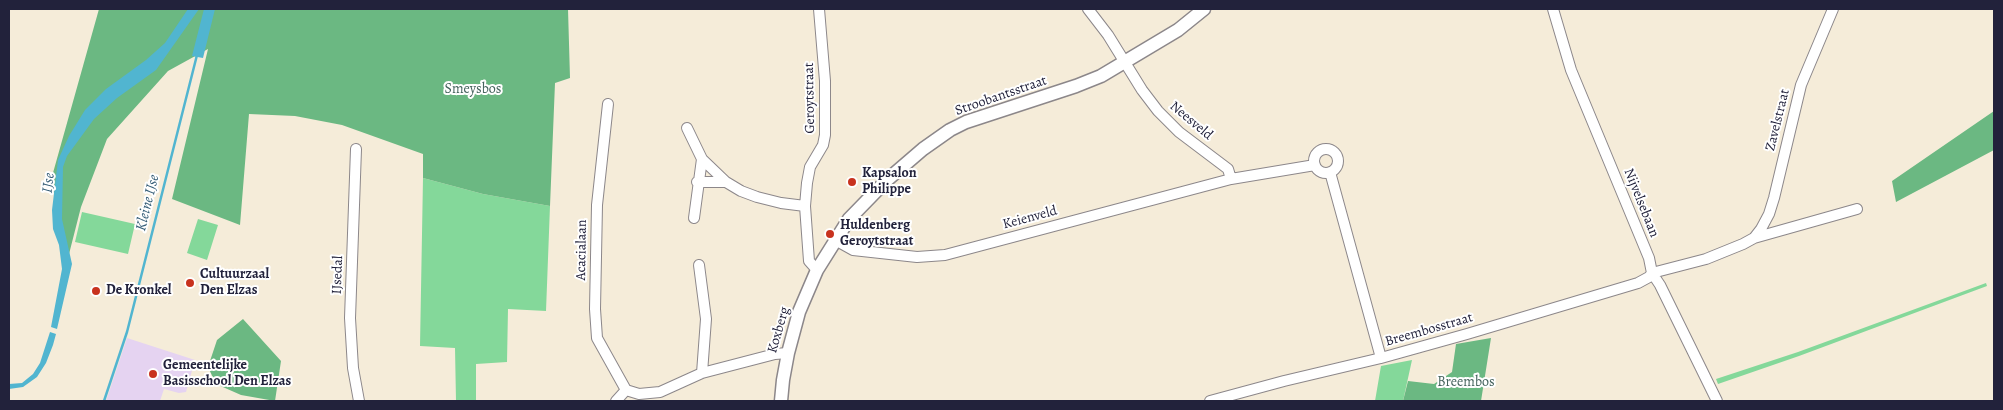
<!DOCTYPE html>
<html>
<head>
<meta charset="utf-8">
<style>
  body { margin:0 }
  #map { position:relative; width:2003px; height:410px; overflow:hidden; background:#f5ecd9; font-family:Alegreya,serif }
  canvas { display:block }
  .frame { position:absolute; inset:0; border:10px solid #22223b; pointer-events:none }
</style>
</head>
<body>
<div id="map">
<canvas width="2003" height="410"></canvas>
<div class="frame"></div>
</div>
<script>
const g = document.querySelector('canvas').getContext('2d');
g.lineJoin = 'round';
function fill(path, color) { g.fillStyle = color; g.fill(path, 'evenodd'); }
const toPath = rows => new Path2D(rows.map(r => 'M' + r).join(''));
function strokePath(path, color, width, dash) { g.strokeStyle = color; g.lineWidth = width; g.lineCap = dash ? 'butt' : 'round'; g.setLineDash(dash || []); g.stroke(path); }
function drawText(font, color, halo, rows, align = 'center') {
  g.font = font + ' Alegreya,serif'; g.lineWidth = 4; g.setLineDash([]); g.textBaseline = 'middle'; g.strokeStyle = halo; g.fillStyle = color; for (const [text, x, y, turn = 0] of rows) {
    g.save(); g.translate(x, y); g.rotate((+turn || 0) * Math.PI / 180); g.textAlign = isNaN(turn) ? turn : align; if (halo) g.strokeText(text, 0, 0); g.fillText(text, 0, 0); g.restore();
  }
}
const built = toPath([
  [127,338,195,360,186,392,179,393,164,389,160,401,106,401]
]);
const green = toPath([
  [423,178,483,194,550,206,546,311,508,309,507,362,476,364,476,401,456,401,455,348,420,346],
  [82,212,135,224,128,254,75,242],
  [198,219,218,225,207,260,187,253],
  [1986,283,1987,286,1799,356,1718,384,1716,379,1798,352],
  [1412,360,1403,401,1375,401,1381,366]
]);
const forest = toPath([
  [99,9,568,9,570,78,555,83,550,206,483,194,423,178,423,154,342,125,295,116,249,114,240,225,172,199,208,49,168,71,107,139,81,207,68,258,51,180],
  [1994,111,1994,150,1896,202,1892,181],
  [243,319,281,361,275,401,241,395,216,384,208,367,217,340],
  [1491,338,1481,401,1403,401,1408,381,1434,384,1452,372,1456,344]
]);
const water = toPath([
  [188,9,199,9,156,70,117,98,94,119,67,156,63,167,62,219,72,264,57,329,51,327,62,269,59,245,53,229,52,210,58,160,69,136,85,110,106,89,146,60,165,43],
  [204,9,215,9,203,58,192,56],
  [50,332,56,334,53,345,46,363,37,377,23,387,9,389,9,384,22,383,33,374,40,363]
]);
const stream = toPath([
  [104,401,127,332,197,55]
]);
const minor = toPath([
  [1088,9,1108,35,1142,90,1158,111,1179,132,1228,169,1231,179],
  [1553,9,1571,70,1649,258,1652,273,1660,285,1717,401],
  [608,104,597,205,595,309,597,338,626,390],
  [687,128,702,159,726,182,741,191,757,197,781,203,805,206],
  '1314 161a12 12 0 1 1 24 0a12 12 0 1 1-24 0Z',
  [356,149,350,318,353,368,359,401],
  [1330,172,1381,358],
  [697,182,726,182],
  [694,218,702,159],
  [1754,238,1857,209],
  [835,240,853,250,917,257,945,255,1231,179,1315,165],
  [699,265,706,319,702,373],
  [817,270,809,261,805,206,807,183,810,167,823,145,825,135,825,81,819,9],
  [1652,273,1706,259,1743,244,1754,238,1761,229,1769,214,1774,198,1801,85,1833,9],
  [626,390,639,394,660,392,702,373,775,354,788,353],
  [616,401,626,390],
  [1210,401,1284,381,1381,358,1467,334,1638,283,1649,277,1652,273]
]);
const tertiary = toPath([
  [781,401,783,380,788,353,799,312,817,270,849,219,887,180,923,149,950,130,966,122,1076,86,1101,76,1178,30,1204,9]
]);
const markers = [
  [852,182,5,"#c8321e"],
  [830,234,5,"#c8321e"],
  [190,283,5,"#c8321e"],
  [96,291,5,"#c8321e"],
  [153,374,5,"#c8321e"]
];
const parkNames = [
  ["Smeysbos",473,90],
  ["Breembos",1466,383]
];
const streetNames = [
  ["Stroobantsstraat",1001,96,-19],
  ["Geroytstraat",810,98,-91],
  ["Zavelstraat",1778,120,-76],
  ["Neesveld",1191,121,40],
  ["Nijvelsebaan",1641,203,68],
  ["Keienveld",1030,218,-15],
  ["Acacialaan",582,250,-89],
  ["IJsedal",338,275,-88],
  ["Koxberg",779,330,-74],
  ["Breembosstraat",1429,330,-16]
];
const poiNames = [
  ["Kapsalon",862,174],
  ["Philippe",862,190],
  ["Huldenberg",840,226],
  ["Geroytstraat",840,242],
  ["Cultuurzaal",200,275],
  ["Den Elzas",200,291],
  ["De Kronkel",106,291],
  ["Gemeentelijke",163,366],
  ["Basisschool Den Elzas",163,382]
];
const waterNames = [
  ["IJse",49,183,-83],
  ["Kleine IJse",148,203,-76]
];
fill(built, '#e5d3f1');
fill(green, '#84d89a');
fill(forest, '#6bb882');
fill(water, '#51b5d0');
strokePath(stream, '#51b5d0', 2.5);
strokePath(minor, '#8c878a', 12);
strokePath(tertiary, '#8c878a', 15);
strokePath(minor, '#fff', 10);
strokePath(tertiary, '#fff', 12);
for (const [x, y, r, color] of markers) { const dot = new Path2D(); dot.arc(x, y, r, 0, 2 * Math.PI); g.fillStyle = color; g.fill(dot); strokePath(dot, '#fff', 2); }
drawText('14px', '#44625c', '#fff', parkNames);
drawText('14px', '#22223b', '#fff', streetNames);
drawText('bold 14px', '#22223b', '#fff', poiNames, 'left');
drawText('italic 15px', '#355d77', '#fff', waterNames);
</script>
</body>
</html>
